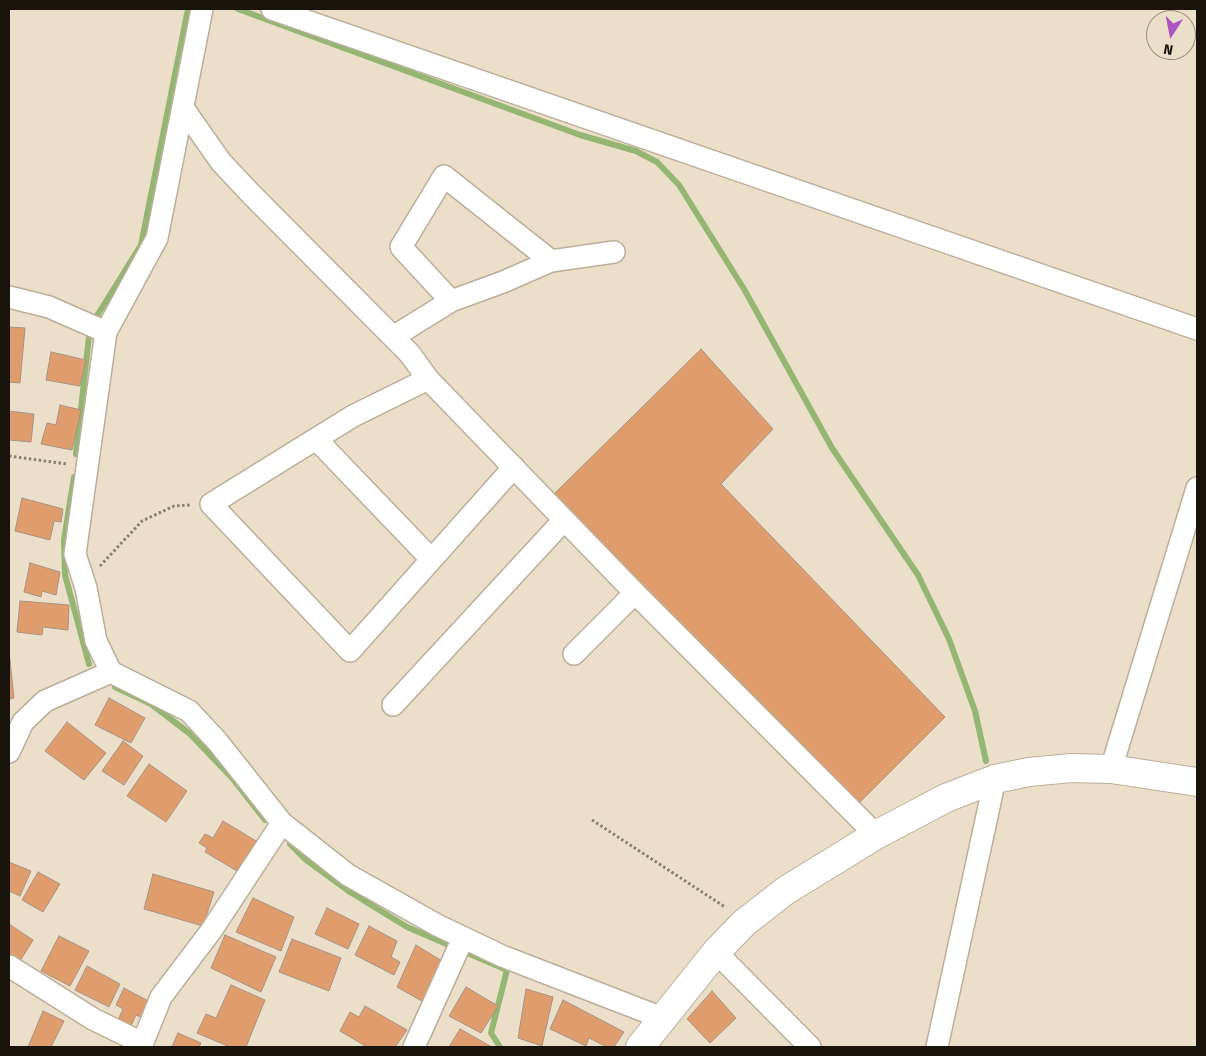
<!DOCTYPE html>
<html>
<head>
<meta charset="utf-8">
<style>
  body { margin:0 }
  #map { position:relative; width:1206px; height:1056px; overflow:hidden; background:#ecdfca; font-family:"Fira Sans",sans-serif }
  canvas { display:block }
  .frame { position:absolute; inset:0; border:10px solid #18140c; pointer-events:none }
  .north { position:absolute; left:1146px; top:10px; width:50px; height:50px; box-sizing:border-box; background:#ecdfca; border:1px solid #978e7e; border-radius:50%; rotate:191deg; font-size:14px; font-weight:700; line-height:20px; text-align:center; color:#18140c }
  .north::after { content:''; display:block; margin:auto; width:18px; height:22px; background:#ab54c2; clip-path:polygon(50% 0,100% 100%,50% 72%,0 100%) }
</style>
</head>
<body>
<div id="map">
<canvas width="1206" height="1056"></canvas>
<div class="frame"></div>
<div class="north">N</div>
</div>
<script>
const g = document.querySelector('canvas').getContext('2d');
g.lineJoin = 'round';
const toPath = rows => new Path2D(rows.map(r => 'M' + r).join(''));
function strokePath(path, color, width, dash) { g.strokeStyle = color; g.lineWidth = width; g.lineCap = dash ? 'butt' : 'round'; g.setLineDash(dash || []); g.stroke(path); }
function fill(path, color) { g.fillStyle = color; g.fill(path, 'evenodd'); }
const stream = toPath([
  [238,9,580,135,636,151,657,162,679,185,744,289,832,448,918,575,949,639,975,711,986,761],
  [76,454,90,327,141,245,188,9],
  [74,477,64,540,65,575,89,664],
  [115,687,151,704,189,733,233,779,265,820],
  [290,844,305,859,350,892,407,927,507,970,491,1033,500,1047]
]);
const building = toPath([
  [9,327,25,328,20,383,9,382,9,327],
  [701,349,773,429,721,484,945,717,855,807,551,497,701,349],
  [51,352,86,360,80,386,46,380,51,352],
  [60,405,81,410,72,450,41,444,47,423,56,425,60,405],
  [9,411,34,414,31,442,9,440,9,411],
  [22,498,63,509,61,522,54,521,50,540,15,531,22,498],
  [30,563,60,572,56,595,42,591,41,597,24,592,30,563],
  [20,601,69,605,68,630,43,627,42,635,17,632,20,601],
  [9,651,14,698,9,699,9,651],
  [109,698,145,718,131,743,95,725,109,698],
  [67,722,106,753,84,780,45,751,67,722],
  [123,741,143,756,124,785,102,771,123,741],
  [149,764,187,791,166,822,127,796,149,764],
  [223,821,261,844,242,874,205,852,207,848,199,843,205,834,213,838,223,821],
  [9,862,31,871,20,896,9,891,9,862],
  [38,872,60,884,43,912,22,900,38,872],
  [153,874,214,892,203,926,144,909,153,874],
  [253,898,294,917,281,951,236,932,253,898],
  [327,908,359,924,348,949,315,934,327,908],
  [9,924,33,940,20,961,9,954,9,924],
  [369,926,397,941,391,957,400,962,394,975,355,955,369,926],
  [225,935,276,957,261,992,211,968,225,935],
  [59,936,89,951,70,986,41,971,59,936],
  [292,939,341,958,329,991,279,972,292,939],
  [416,945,447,964,427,1004,397,987,416,945],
  [87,966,120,984,109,1007,75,990,87,966],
  [231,985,265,1000,246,1047,230,1047,197,1033,206,1014,216,1018,231,985],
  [466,987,498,1006,481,1033,449,1016,466,987],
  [124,988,154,1004,147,1020,136,1015,129,1030,116,1024,123,1009,116,1005,124,988],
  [526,989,553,997,542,1046,518,1038,526,989],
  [712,991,736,1018,710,1043,687,1019,712,991],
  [563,1000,624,1032,614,1047,607,1047,589,1038,586,1046,550,1029,563,1000],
  [365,1006,407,1030,395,1047,367,1047,340,1031,350,1012,359,1017,365,1006],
  [43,1011,64,1021,51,1047,28,1047,43,1011],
  [460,1029,492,1047,449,1047,460,1029],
  [178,1033,201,1043,199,1047,172,1047,178,1033]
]);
const path = toPath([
  [9,456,67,464],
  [100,566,142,521,174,506,191,505],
  [592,820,725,907]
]);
const street = toPath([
  [202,9,157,238,106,332,75,554,86,588,96,641,111,672,189,711,217,741,282,823,348,875,437,925,502,956,662,1018],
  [272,9,1197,329],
  [183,108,221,162,251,194,410,354,428,379,635,593,876,835],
  [551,261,614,252],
  [9,297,49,307,106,332],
  [393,337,451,301,503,282,551,261,444,176,401,247,451,301],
  [428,379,353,416,211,504,350,651,514,467],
  [316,439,431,559],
  [574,654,635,593],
  [393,705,564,520],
  [9,752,23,722,45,701,111,672],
  [1111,769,1197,488],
  [716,952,810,1047],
  [9,966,93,1019,142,1043],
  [141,1047,161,997,211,931,282,823],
  [414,1047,463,938],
  [937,1047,995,779]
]);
const secondary = toPath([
  [640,1047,716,952,744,923,785,891,876,835,946,798,995,779,1029,772,1071,768,1111,769,1197,782]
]);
strokePath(stream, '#95b672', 6);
fill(building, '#df9d6d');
strokePath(building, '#a69284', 1);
strokePath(street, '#bbaf9a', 24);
strokePath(secondary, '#bbaf9a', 30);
strokePath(path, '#898071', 3, [2.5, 2.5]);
strokePath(street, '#fff', 21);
strokePath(secondary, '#fff', 28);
</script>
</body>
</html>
